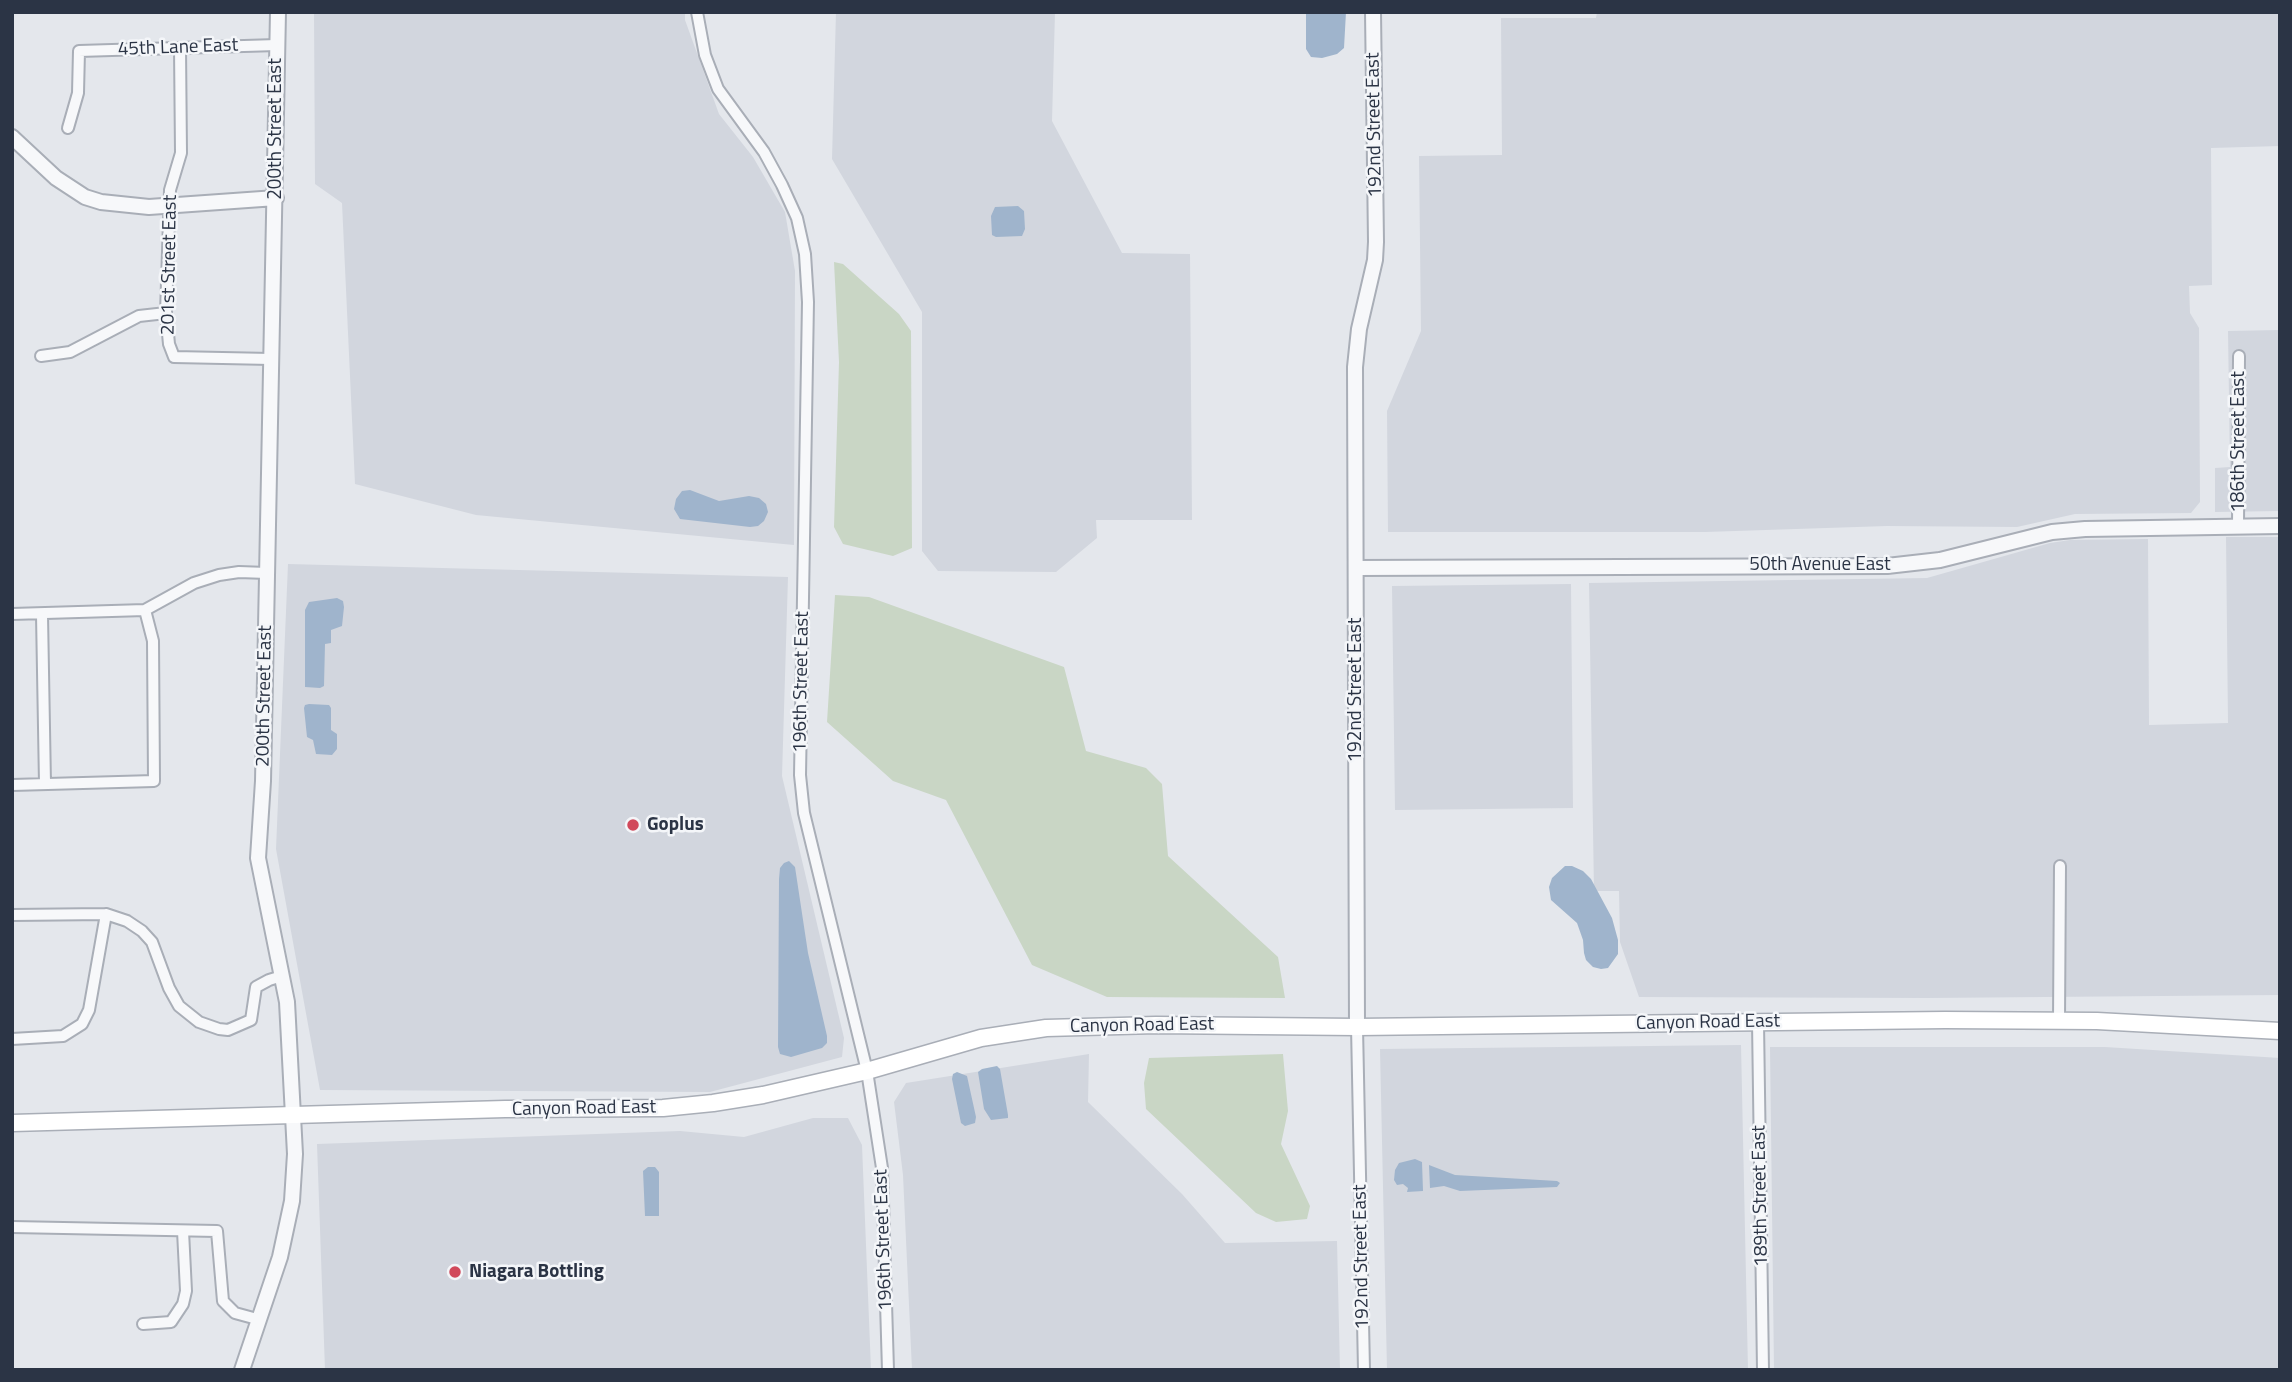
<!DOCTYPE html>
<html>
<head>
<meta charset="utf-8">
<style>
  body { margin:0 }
  #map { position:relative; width:2292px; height:1382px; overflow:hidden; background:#e4e7ec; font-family:"Titillium Web",sans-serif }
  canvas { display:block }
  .frame { position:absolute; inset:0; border:14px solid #2b3445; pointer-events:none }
</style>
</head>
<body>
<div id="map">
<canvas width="2292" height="1382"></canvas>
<div class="frame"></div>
</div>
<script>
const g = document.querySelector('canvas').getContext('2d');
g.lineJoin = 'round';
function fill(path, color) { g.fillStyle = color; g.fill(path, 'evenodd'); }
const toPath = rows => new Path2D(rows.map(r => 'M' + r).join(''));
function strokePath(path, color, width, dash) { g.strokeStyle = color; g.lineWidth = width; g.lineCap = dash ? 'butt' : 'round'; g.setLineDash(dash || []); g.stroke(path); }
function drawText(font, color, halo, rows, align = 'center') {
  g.font = font + ' "Titillium Web",sans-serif'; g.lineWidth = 5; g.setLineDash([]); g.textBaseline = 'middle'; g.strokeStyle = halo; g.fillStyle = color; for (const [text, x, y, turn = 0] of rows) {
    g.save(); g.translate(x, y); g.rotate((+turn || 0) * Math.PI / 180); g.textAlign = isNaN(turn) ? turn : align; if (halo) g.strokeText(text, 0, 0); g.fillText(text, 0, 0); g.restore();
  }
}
const built = toPath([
  [314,12,685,12,685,20,719,114,753,157,785,212,795,271,794,545,476,515,355,484,342,203,315,184],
  [836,12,1055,12,1052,121,1122,253,1190,254,1192,520,1096,520,1097,538,1056,572,938,571,922,551,922,312,832,159],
  [1597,12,2280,12,2280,146,2211,148,2212,285,2189,286,2190,313,2199,328,2200,502,2191,513,2075,514,2017,527,1887,526,1705,532,1388,532,1387,411,1421,331,1419,156,1502,155,1501,18,1596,18],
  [2280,330,2280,511,2215,512,2215,468,2230,467,2228,331],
  [2226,537,2280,537,2280,995,1927,998,1639,997,1620,942,1619,891,1594,891,1589,583,1927,578,2050,543,2070,540,2148,539,2149,725,2228,723],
  [288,564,788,577,782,776,844,1038,842,1057,710,1092,320,1090,276,849],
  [1571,584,1573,808,1395,810,1392,586],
  [1741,1045,1748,1370,1387,1370,1380,1049],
  [1770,1047,2105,1047,2280,1058,2280,1370,1774,1370],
  [1089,1054,1088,1102,1182,1194,1225,1243,1337,1241,1340,1370,912,1370,903,1175,894,1102,906,1083],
  [813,1118,848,1118,862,1145,871,1370,325,1370,317,1144,680,1131,744,1137]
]);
const green = toPath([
  [834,262,843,264,899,314,911,331,912,548,893,556,843,544,834,527,839,362],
  [835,595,869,597,1064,667,1086,751,1146,768,1162,784,1168,856,1278,957,1285,998,1107,997,1032,965,946,800,893,781,827,722],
  [1283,1054,1288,1111,1281,1144,1310,1206,1307,1219,1276,1222,1256,1213,1146,1109,1144,1083,1149,1058]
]);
const water = toPath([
  [1306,12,1346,12,1344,48,1337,54,1322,58,1311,57,1306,49],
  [1018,206,1024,211,1025,229,1022,236,996,237,992,235,991,216,995,207],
  [690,490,719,501,749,496,759,498,766,504,768,512,764,521,758,526,750,527,680,519,674,509,676,499,682,491],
  [337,598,343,601,344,607,342,626,331,630,331,643,325,644,324,686,320,688,305,687,305,610,309,602],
  [309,704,329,705,331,708,331,730,337,734,337,749,332,755,316,754,313,740,307,737,304,708,305,705],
  [789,861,795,867,808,953,827,1036,827,1043,822,1048,791,1057,780,1054,778,1047,779,879,780,868,784,863],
  [1565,866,1572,866,1583,871,1591,879,1612,918,1618,940,1618,954,1608,968,1601,969,1593,967,1586,960,1584,953,1583,940,1577,923,1551,900,1549,887,1552,878],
  [997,1066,1000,1069,1008,1115,1008,1118,991,1120,984,1109,978,1072,982,1069],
  [957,1072,967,1076,976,1117,975,1123,965,1126,961,1123,952,1079,953,1074],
  [1415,1159,1422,1162,1423,1191,1407,1192,1408,1188,1403,1184,1397,1185,1394,1180,1395,1170,1399,1163],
  [1429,1165,1455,1175,1557,1181,1560,1183,1557,1187,1460,1191,1444,1186,1430,1188],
  [648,1167,655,1167,659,1172,659,1216,645,1216,643,1171]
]);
const minor = toPath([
  [697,12,705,55,718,89,764,152,782,185,797,218,805,254,808,302,800,775,804,813,867,1071,882,1168,888,1370],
  [180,48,181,153,170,190,166,313,169,344,174,357,271,359],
  [68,128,78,93,79,51,277,45],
  [41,356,70,352,139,316,166,313],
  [2238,527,2239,356],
  [12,614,145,610,194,583,219,575,239,572,267,573],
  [42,615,45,784],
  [12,785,154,781,153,641,145,610],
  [12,915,106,914,127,921,142,931,152,942,169,988,179,1006,199,1022,219,1029,228,1030,251,1020,256,987,269,980,282,976],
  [2059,1020,2060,866],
  [1758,1022,1763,1370],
  [1357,1027,1364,1370],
  [12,1039,63,1036,82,1024,89,1010,106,914],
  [12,1227,217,1231,223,1301,235,1313,257,1319],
  [143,1324,171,1322,183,1304,186,1291,183,1231]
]);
const tertiary = toPath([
  [12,137,56,178,85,197,101,202,149,207,276,198],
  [1356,568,1887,566,1940,560,2052,532,2085,529,2280,526],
  [1357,1027,1355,367,1359,329,1375,260,1376,242,1373,12],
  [242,1370,280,1257,292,1201,295,1154,287,1002,258,858,263,781,278,12]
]);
const secondary = toPath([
  [12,1123,505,1109,663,1108,713,1103,763,1095,867,1071,981,1038,1046,1028,1156,1025,1357,1027,1945,1020,2097,1021,2280,1031]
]);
const markers = [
  [633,825,7,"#d1495b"],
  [455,1272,7,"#d1495b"]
];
const streetNames = [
  ["45th Lane East",178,48,-2],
  ["192nd Street East",1375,125,-91],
  ["200th Street East",276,129,-90],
  ["201st Street East",170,265,-89],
  ["186th Street East",2239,442,-90],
  ["50th Avenue East",1820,565],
  ["196th Street East",802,682,-89],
  ["192nd Street East",1356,690,-90],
  ["200th Street East",265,696,-89],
  ["Canyon Road East",1708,1023,-1],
  ["Canyon Road East",1142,1026,-1],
  ["Canyon Road East",584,1109,-1],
  ["189th Street East",1761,1196,-91],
  ["196th Street East",884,1240,-92],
  ["192nd Street East",1362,1257,-91]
];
const poiNames = [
  ["Goplus",647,825],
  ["Niagara Bottling",469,1272]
];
fill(built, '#d2d6de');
fill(green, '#c9d6c5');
fill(water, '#9fb4cc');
strokePath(minor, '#a9aeb7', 14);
strokePath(tertiary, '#a9aeb7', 18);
strokePath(secondary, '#a9aeb7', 19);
strokePath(minor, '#f7f8fa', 10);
strokePath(tertiary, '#f7f8fa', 14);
strokePath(secondary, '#fff', 16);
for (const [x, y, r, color] of markers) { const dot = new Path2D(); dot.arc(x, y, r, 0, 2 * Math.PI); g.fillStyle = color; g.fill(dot); strokePath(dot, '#f4f6f9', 2.5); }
drawText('19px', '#2b3445', '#f4f6f9', streetNames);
drawText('bold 19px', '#2b3445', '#f4f6f9', poiNames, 'left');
</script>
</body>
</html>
